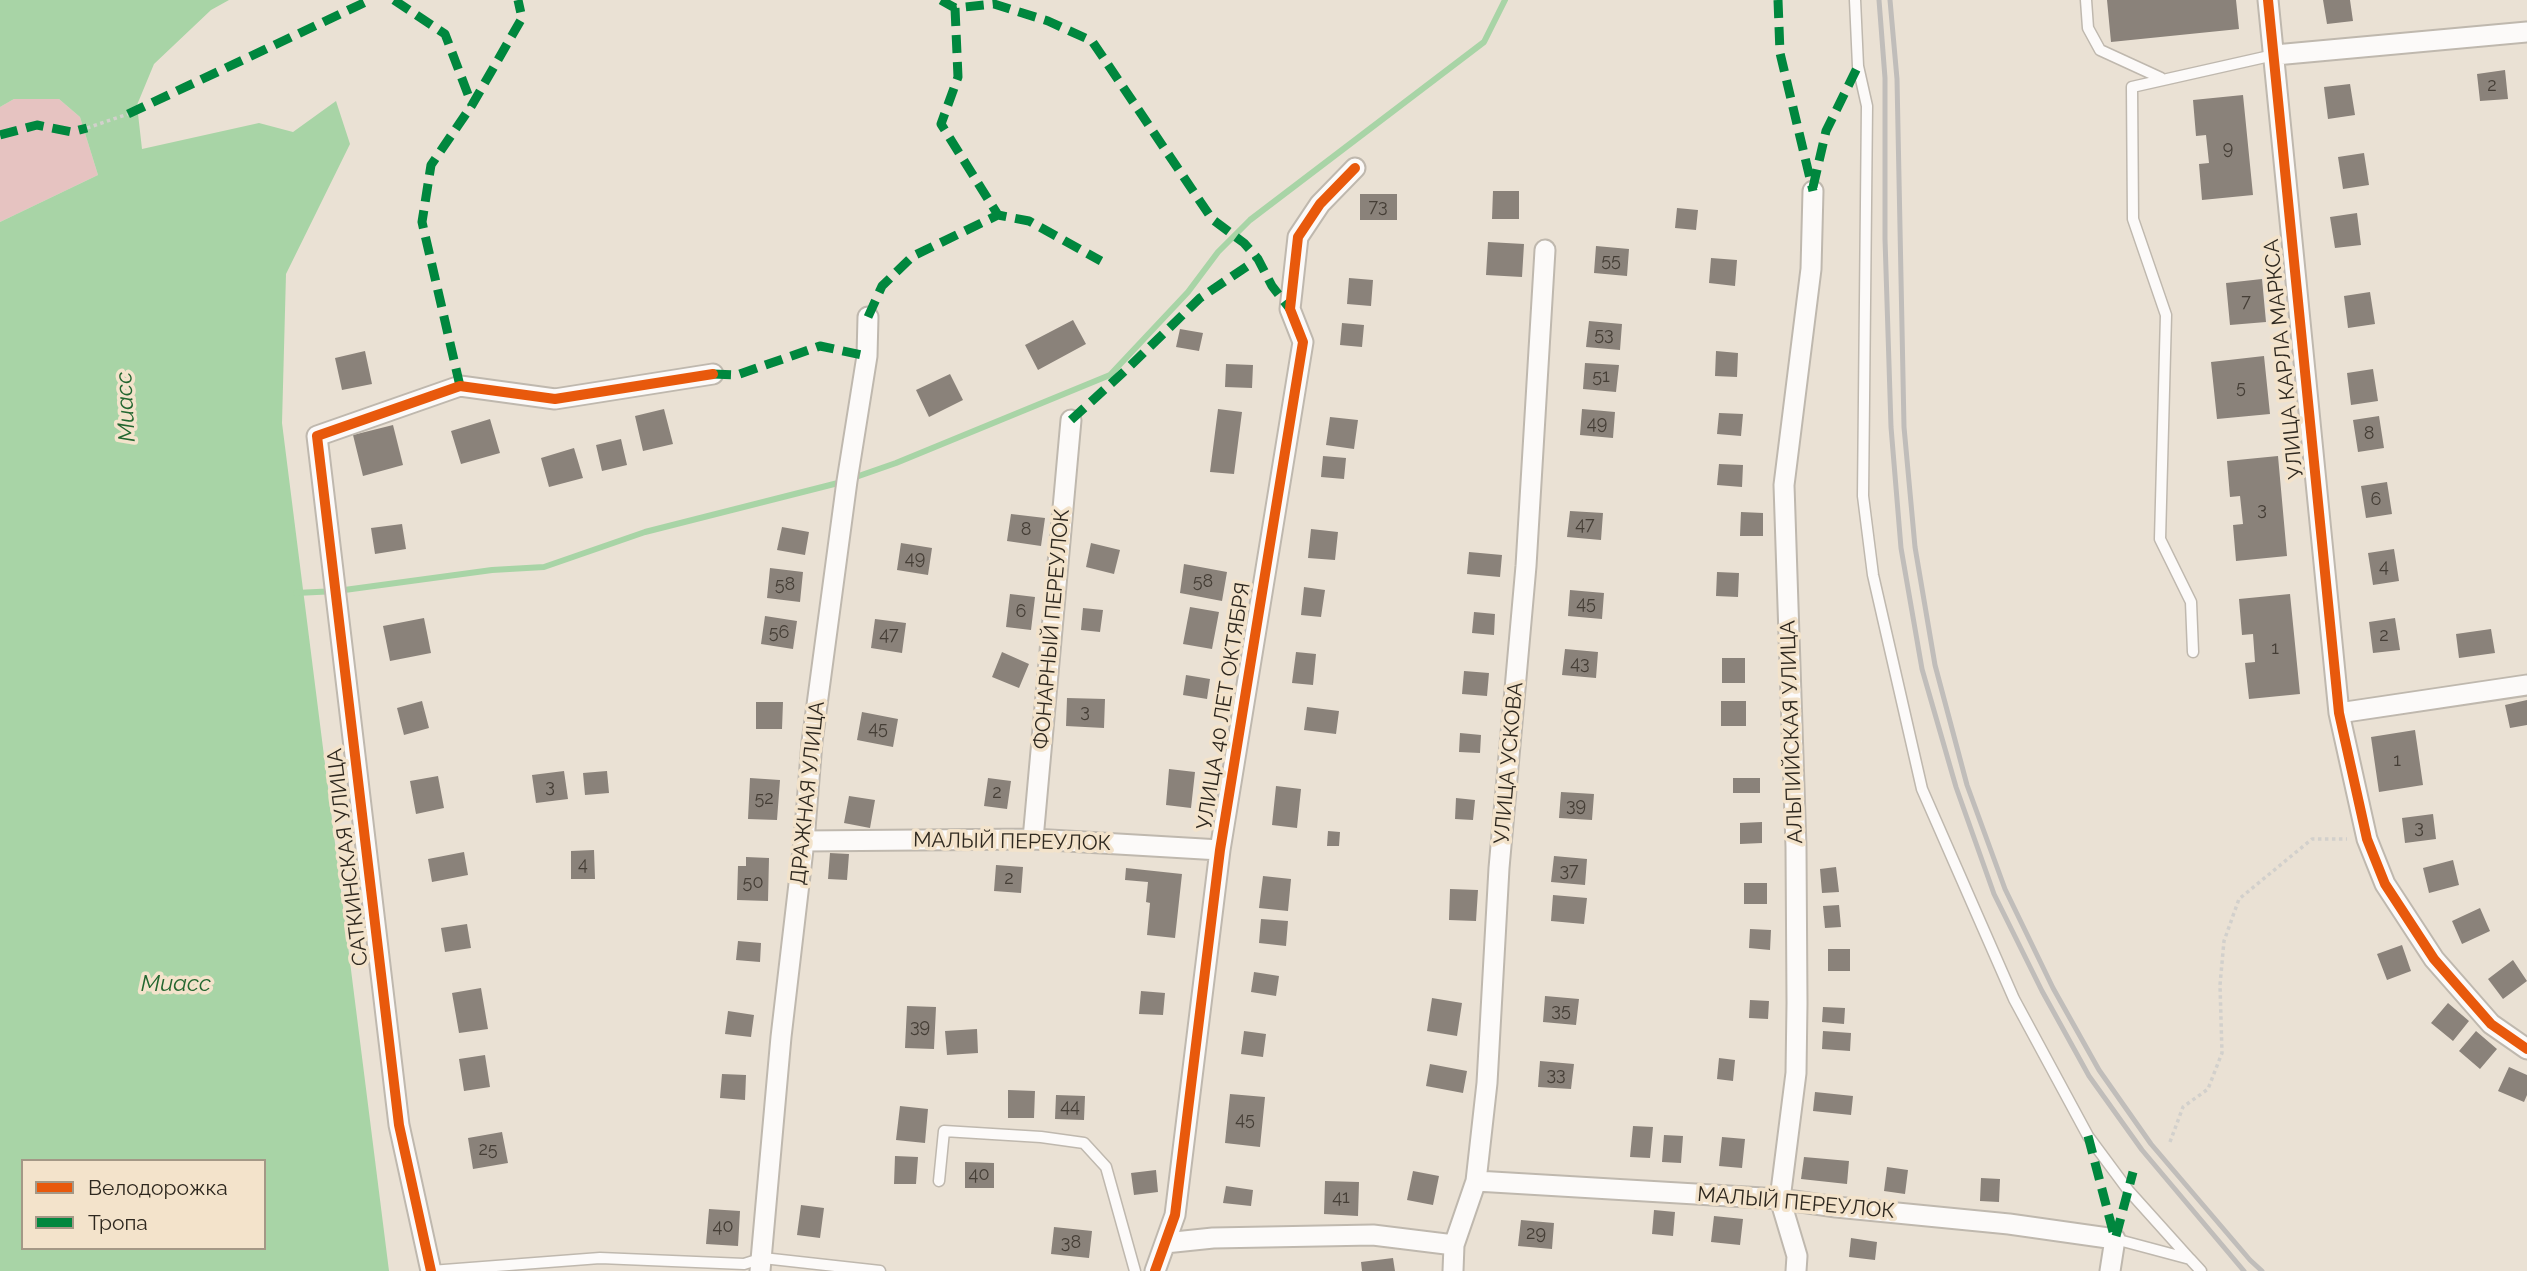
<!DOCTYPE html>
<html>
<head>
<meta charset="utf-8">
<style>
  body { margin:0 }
  #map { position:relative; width:2527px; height:1271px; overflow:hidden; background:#eae1d4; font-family:Raleway,sans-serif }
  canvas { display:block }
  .legend { position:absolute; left:21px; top:1159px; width:245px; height:91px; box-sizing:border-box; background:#f3e3cb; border:2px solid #a49886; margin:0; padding:9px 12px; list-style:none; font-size:21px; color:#2e281f }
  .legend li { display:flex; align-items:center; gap:14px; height:35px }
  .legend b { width:35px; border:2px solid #a49886 }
</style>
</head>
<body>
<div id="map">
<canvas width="2527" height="1271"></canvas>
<ul class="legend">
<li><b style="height:9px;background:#e8590c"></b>Велодорожка</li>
<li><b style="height:9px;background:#00873e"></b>Тропа</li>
</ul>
</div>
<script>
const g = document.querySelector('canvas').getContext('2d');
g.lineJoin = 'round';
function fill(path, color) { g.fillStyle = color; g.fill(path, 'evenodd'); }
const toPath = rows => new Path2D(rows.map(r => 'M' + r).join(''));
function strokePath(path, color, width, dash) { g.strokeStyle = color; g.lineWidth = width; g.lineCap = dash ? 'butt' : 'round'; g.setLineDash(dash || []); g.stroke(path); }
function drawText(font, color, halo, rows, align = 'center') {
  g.font = font + ' Raleway,sans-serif'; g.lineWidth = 7; g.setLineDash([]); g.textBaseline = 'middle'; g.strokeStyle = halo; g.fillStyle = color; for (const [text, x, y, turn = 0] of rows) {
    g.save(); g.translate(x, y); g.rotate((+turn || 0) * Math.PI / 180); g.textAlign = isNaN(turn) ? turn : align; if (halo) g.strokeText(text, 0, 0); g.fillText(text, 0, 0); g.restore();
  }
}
const green = toPath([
  [14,99,59,99,80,117,98,175,0,222,0,107]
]);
const water = toPath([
  [0,0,229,0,211,10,154,64,137,105,142,149,259,123,293,132,336,101,350,144,286,274,282,423,389,1271,0,1271,0,222,98,175,80,117,59,99,14,99,0,107],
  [23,1161,264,1161,264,1248,23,1248]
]);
const stream = toPath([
  [853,478,896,463,1110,375,1188,292,1218,252,1250,220,1484,42,1505,0],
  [296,593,337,591,492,570,544,567,645,532,842,482]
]);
const building = toPath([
  [2107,0,2236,0,2239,29,2111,42],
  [2323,0,2350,0,2353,21,2327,24],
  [2505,70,2508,99,2480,101,2477,74],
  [2350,84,2355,115,2328,119,2324,87],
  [2243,95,2253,195,2202,200,2199,164,2209,163,2206,135,2196,136,2193,100],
  [2364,153,2369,185,2343,189,2338,157],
  [1493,191,1519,191,1519,219,1492,219],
  [1360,194,1397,194,1397,220,1360,220],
  [1677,208,1698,210,1696,230,1675,228],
  [2357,213,2361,245,2335,248,2330,217],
  [1488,242,1524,244,1522,277,1486,275],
  [1596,246,1629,249,1627,276,1594,273],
  [1711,258,1737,260,1735,286,1709,283],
  [1349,278,1373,280,1371,306,1347,304],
  [2262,279,2266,322,2230,325,2226,283],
  [2370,292,2375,324,2348,328,2344,296],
  [1073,320,1086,344,1038,370,1025,345],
  [1589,321,1622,324,1620,350,1586,347],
  [1342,323,1364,325,1362,347,1340,345],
  [1180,329,1203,333,1199,351,1176,347],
  [365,351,372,384,342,390,335,358],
  [1716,351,1738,353,1737,377,1715,376],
  [2264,356,2270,414,2217,419,2211,362],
  [1585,363,1619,365,1616,392,1583,389],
  [1226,364,1253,365,1252,388,1225,387],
  [2373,369,2378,401,2351,405,2347,373],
  [950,374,963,400,929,417,916,390],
  [664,409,673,444,643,451,635,416],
  [1218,409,1242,412,1234,474,1210,472],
  [1582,409,1615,412,1613,438,1580,435],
  [1719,413,1743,414,1741,436,1717,434],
  [2379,416,2384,448,2358,452,2353,420],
  [1330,417,1358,420,1354,449,1326,445],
  [490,419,500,453,461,464,451,431],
  [393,425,403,465,363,476,353,435],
  [621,439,627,465,602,471,596,445],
  [574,448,583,478,549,487,541,458],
  [1323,456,1346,458,1344,479,1321,477],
  [2278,456,2287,556,2236,561,2233,525,2243,524,2240,496,2230,497,2227,461],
  [1719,464,1743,465,1742,487,1717,485],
  [2387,482,2392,514,2366,518,2361,486],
  [1570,511,1603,513,1601,540,1567,537],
  [1741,512,1763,513,1763,536,1740,536],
  [1011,514,1045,518,1041,546,1007,541],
  [402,524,406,549,375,554,371,528],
  [782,527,809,532,805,555,777,550],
  [1311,529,1338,532,1335,560,1308,558],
  [901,543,932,548,928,575,897,570],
  [1091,543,1120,550,1114,574,1086,567],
  [2394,549,2399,581,2373,585,2368,553],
  [1469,552,1502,555,1500,577,1467,574],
  [1184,564,1227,572,1222,601,1180,593],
  [770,568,803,572,800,602,767,598],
  [1717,572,1739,573,1738,597,1716,596],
  [1304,587,1325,590,1321,617,1301,615],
  [1570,590,1604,593,1602,619,1568,616],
  [1010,594,1035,597,1031,630,1006,627],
  [2290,594,2300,694,2249,699,2245,663,2255,662,2253,634,2242,635,2239,599],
  [1190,607,1219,612,1212,649,1183,644],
  [1083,608,1103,610,1100,632,1081,630],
  [1474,612,1495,614,1494,635,1472,633],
  [765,616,797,621,793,649,761,644],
  [424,618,431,653,390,661,383,626],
  [2395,618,2400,650,2373,653,2369,622],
  [875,619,906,623,902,653,871,648],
  [2491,629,2495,653,2459,658,2456,634],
  [1565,649,1598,652,1596,678,1562,675],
  [1002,652,1029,664,1019,688,992,677],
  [1296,652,1316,654,1313,685,1292,683],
  [1722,658,1745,658,1745,683,1722,683],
  [1464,671,1489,673,1487,696,1462,694],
  [1186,675,1210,679,1207,699,1183,695],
  [1067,698,1105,699,1104,728,1066,726],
  [2527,700,2527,725,2510,728,2505,705],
  [422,701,429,728,404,735,397,708],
  [1721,701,1746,701,1746,726,1721,726],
  [756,702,783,702,782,729,756,729],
  [1307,707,1339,711,1336,734,1304,730],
  [862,712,898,719,893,747,857,740],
  [2415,730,2423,785,2379,792,2371,737],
  [1460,733,1481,735,1480,753,1459,752],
  [1169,769,1195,772,1191,808,1166,805],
  [564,771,568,799,536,803,532,775],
  [607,771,609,793,585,795,583,773],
  [438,776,444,808,416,814,410,781],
  [750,778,780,780,777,820,748,819],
  [988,778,1011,781,1007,809,984,806],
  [1733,778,1760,778,1760,793,1733,793],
  [1276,786,1301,789,1297,828,1272,825],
  [1561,792,1594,794,1592,820,1559,818],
  [849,796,875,800,870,828,844,823],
  [1456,798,1475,800,1473,820,1455,819],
  [2433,814,2436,839,2405,843,2402,818],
  [1762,822,1762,843,1740,844,1740,823],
  [1328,831,1340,832,1339,846,1327,846],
  [594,850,595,879,571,879,571,851],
  [464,852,468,875,432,882,428,859],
  [830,853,849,854,847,880,828,879],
  [1554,856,1587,859,1585,885,1551,882],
  [746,857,769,858,768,901,737,900,738,866,746,866],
  [2453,860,2459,885,2429,893,2423,868],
  [996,865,1023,867,1021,893,994,891],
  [1836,867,1839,892,1822,893,1820,869],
  [1126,868,1182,874,1175,938,1147,935,1150,903,1146,902,1148,882,1125,880],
  [1263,876,1291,879,1288,911,1259,908],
  [1744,883,1767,883,1767,904,1744,904],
  [1450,889,1478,890,1476,921,1449,920],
  [1553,895,1587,898,1584,924,1551,921],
  [1839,905,1841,927,1825,928,1823,906],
  [2480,908,2490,931,2462,944,2452,921],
  [1261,919,1288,921,1286,946,1259,943],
  [467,924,471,948,445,952,441,928],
  [1750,929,1771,930,1770,950,1749,948],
  [738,941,761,943,760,962,736,960],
  [2402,945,2411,971,2387,980,2377,954],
  [1828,949,1850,949,1850,971,1828,971],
  [2513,960,2527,981,2503,999,2488,979],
  [1254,972,1279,976,1276,996,1251,992],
  [481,988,488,1029,459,1033,452,993],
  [1141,991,1165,993,1163,1015,1139,1014],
  [1545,996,1579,999,1576,1025,1543,1022],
  [1432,998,1462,1003,1457,1036,1427,1031],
  [1750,1000,1769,1001,1768,1019,1749,1018],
  [2448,1003,2469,1021,2453,1041,2431,1023],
  [907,1006,936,1007,934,1049,905,1048],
  [1823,1007,1845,1008,1844,1024,1822,1022],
  [728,1011,754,1015,751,1037,725,1034],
  [977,1029,978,1053,947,1055,945,1031],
  [1244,1031,1266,1034,1263,1057,1241,1054],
  [1823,1031,1851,1033,1850,1051,1822,1049],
  [2476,1031,2497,1049,2480,1069,2459,1051],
  [485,1055,490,1087,464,1091,459,1059],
  [1719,1058,1735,1060,1733,1081,1717,1079],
  [1540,1061,1574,1064,1571,1089,1538,1087],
  [1430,1064,1467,1071,1463,1093,1426,1086],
  [2509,1067,2527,1075,2527,1095,2524,1102,2498,1091],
  [722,1074,746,1075,745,1100,720,1098],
  [1008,1090,1035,1091,1034,1118,1008,1118],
  [1815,1092,1853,1096,1851,1115,1813,1111],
  [1230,1094,1265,1097,1260,1147,1225,1143],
  [1056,1095,1085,1096,1084,1120,1055,1119],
  [900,1106,928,1109,925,1143,896,1140],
  [1633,1126,1653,1127,1650,1158,1630,1157],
  [502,1132,508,1163,473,1169,468,1138],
  [1664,1135,1683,1136,1681,1163,1662,1162],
  [1722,1137,1745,1139,1742,1168,1719,1166],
  [895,1156,918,1157,916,1184,894,1184],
  [1804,1157,1849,1161,1847,1184,1801,1179],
  [965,1162,994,1163,994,1188,965,1188],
  [1887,1167,1908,1170,1905,1194,1884,1191],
  [1156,1170,1158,1192,1134,1195,1131,1173],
  [1413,1171,1439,1176,1433,1205,1407,1200],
  [1981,1178,2000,1179,1999,1202,1980,1201],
  [1325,1181,1359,1182,1358,1216,1324,1214],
  [1226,1186,1253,1190,1251,1206,1223,1203],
  [801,1205,824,1208,820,1238,797,1235],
  [709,1209,740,1211,738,1246,706,1244],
  [1654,1210,1675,1212,1673,1236,1652,1234],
  [1714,1216,1743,1219,1740,1245,1711,1242],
  [1521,1220,1554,1223,1552,1249,1518,1246],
  [1054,1227,1092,1231,1089,1258,1051,1254],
  [1851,1238,1877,1242,1875,1260,1849,1257],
  [1393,1258,1395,1271,1362,1271,1361,1262]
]);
const path = toPath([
  [87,128,128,114],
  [2170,1142,2183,1107,2208,1089,2222,1053,2220,985,2224,941,2239,899,2312,839,2347,839]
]);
const service = toPath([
  [1855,0,1858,66,1867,106,1863,496,1873,575,1922,789,2014,999,2088,1136,2128,1190,2190,1259],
  [2086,0,2088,28,2100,50,2161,78],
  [2193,652,2191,602,2160,539,2166,315,2133,219,2132,87,2274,55],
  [939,1181,944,1131,1041,1137,1084,1143,1106,1167,1135,1271],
  [2115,1239,2190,1259,2201,1271],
  [431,1271,600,1258,744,1264,763,1258,880,1271]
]);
const minor = toPath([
  [2268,0,2339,713,2367,839,2385,884,2434,959,2491,1024,2527,1049],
  [2275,55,2527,32],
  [2339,713,2527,685],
  [1033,839,1071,420],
  [804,841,1033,839,1220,850],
  [1476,1181,1780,1199,1836,1207,2009,1224,2115,1239,2110,1271],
  [1165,1243,1213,1238,1373,1235,1454,1245],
  [431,1271,399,1125,317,436,460,386,555,399,713,374],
  [760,1271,781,1037,804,841,812,742,847,481,867,356,868,317],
  [1155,1271,1175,1215,1220,850,1303,342,1290,309,1298,237,1320,204,1355,168],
  [1453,1271,1454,1245,1476,1181,1487,1083,1499,868,1526,566,1545,250],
  [1796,1271,1797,1256,1780,1199,1796,1073,1797,1003,1796,847,1784,485,1811,269,1813,191]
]);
const rail = toPath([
  [1879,0,1885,78,1885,239,1891,427,1901,548,1922,669,1956,787,1994,894,2042,991,2089,1076,2142,1150,2244,1271],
  [1890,0,1897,79,1904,427,1915,547,1935,665,1967,785,2005,889,2053,988,2099,1070,2151,1144,2250,1260,2262,1271]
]);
const quiet = toPath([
  [394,0,445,34,472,105],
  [941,0,955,8,994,4,1048,21,1092,41,1212,219,1244,243,1258,259,1272,286,1290,309],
  [1778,0,1780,53,1813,191],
  [955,8,958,77,941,124,998,215],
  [128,114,370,0],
  [0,135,37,125,72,132,87,128],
  [1813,187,1826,131,1858,66],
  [868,317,882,286,913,256,998,215,1029,221,1101,261],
  [713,374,737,375,820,346,867,356],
  [460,386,422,222,431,165,472,105,522,18,518,0],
  [1071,420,1127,369,1200,298,1258,259],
  [2088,1136,2115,1239],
  [2116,1236,2133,1172]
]);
const cycleway = toPath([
  [2268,0,2339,713,2367,839,2385,884,2434,959,2491,1024,2527,1049],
  [431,1271,399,1125,317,436,460,386,555,399,713,374],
  [1155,1271,1175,1215,1220,850,1303,342,1290,309,1298,237,1320,204,1355,168]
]);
const numberNames = [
  ["2",2492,86],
  ["9",2228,149],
  ["73",1378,207],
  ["55",1611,261],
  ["7",2246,302],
  ["53",1604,335],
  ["51",1601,377],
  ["5",2241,388],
  ["49",1597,424],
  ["8",2369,434],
  ["6",2376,500],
  ["3",2262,510],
  ["47",1585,525],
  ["8",1026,530],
  ["49",915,559],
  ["4",2384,567],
  ["58",1203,582],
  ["58",785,585],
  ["45",1586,604],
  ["6",1021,612],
  ["56",779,633],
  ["47",889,635],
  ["2",2384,636],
  ["1",2275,649],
  ["43",1580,664],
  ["3",1085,712],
  ["45",878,729],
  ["1",2397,761],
  ["3",550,787],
  ["2",997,793],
  ["52",764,799],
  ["39",1576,806],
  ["3",2419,828],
  ["4",583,865],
  ["37",1569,871],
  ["2",1009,879],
  ["50",753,883],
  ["35",1561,1011],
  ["39",920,1027],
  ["33",1556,1075],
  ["44",1070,1107],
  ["45",1245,1120],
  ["25",488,1150],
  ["40",979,1175],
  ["41",1341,1198],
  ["40",723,1227],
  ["29",1536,1234],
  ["38",1071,1243]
];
const streetNames = [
  ["УЛИЦА КАРЛА МАРКСА",2284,359,-96],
  ["ФОНАРНЫЙ ПЕРЕУЛОК",1052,629,-85],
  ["УЛИЦА 40 ЛЕТ ОКТЯБРЯ",1224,706,-81],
  ["АЛЬПИЙСКАЯ УЛИЦА",1792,732,-92],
  ["УЛИЦА УСКОВА",1509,763,-85],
  ["ДРАЖНАЯ УЛИЦА",808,793,-84],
  ["МАЛЫЙ ПЕРЕУЛОК",1012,842,1],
  ["САТКИНСКАЯ УЛИЦА",348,857,-97],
  ["МАЛЫЙ ПЕРЕУЛОК",1796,1203,5]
];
const waterNames = [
  ["Миасс",126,407,-93],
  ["Миасс",176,984]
];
fill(green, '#e6c3c1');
fill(water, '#a8d4a6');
strokePath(stream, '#a8d4a6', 6);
fill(building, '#8a827a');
strokePath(service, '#bfb8ae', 13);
strokePath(minor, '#bfb8ae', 23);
strokePath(path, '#d2d0cc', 3.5, [3.5, 3.5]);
strokePath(service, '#fcfaf9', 10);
strokePath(minor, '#fcfaf9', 19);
strokePath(rail, '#c0bdba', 5);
strokePath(quiet, '#00873e', 9, [18, 9]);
strokePath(cycleway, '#e8590c', 10);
drawText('18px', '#453e36', null, numberNames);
drawText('21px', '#2e281f', '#f3e3cb', streetNames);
drawText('italic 23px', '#22662f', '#f3e3cb', waterNames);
</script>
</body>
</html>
